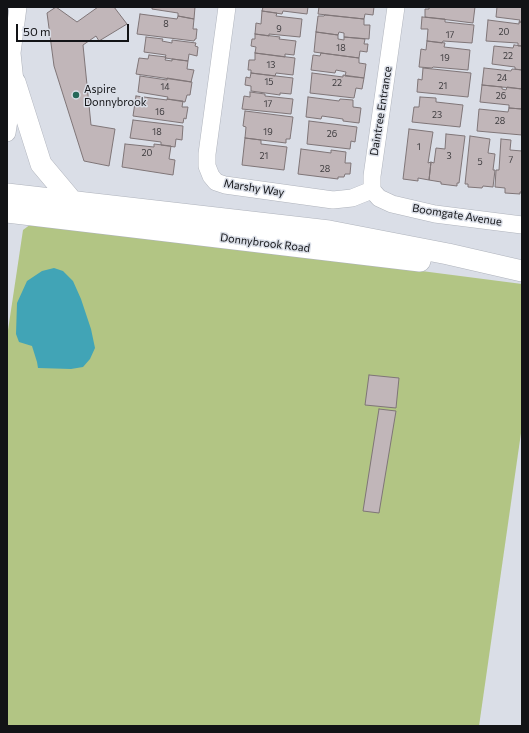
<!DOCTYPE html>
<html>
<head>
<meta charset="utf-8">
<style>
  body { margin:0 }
  #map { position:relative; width:529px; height:733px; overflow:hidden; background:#dadee7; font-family:Commissioner,sans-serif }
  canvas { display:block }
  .frame { position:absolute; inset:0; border:8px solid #121316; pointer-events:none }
  .scale { position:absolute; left:16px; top:24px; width:113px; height:18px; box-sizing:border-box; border:2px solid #121316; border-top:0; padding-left:5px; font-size:12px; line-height:14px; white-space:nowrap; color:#121316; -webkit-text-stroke:3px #dadee7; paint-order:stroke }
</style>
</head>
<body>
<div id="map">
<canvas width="529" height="733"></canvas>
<div class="frame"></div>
<div class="scale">50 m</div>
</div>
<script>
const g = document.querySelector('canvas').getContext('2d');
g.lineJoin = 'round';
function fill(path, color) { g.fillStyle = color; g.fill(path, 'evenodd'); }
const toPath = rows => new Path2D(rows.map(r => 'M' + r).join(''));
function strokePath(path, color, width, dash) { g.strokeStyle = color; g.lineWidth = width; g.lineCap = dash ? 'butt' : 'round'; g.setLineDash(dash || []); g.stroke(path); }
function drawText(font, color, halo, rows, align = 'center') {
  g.font = font + ' Commissioner,sans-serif'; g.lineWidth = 3; g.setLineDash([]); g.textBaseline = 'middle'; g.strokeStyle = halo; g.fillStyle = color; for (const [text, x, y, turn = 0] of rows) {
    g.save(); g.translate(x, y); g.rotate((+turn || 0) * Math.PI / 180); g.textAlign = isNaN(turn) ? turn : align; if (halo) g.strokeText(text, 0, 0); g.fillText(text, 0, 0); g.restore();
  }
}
const green = toPath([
  [35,221,522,284,522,426,479,726,7,726,7,337,23,230]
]);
const water = toPath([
  [54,268,63,271,73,281,81,299,91,329,95,348,90,359,83,367,71,369,38,368,37,362,32,346,19,342,16,334,17,303,27,281,42,271]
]);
const building = toPath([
  [56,7,77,22,98,7,114,7,127,24,99,41,96,36,83,45,91,125,115,129,109,166,84,161,54,66,47,13,56,7],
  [152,7,195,7,194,19,178,16,178,13,152,9,152,7],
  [263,7,308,7,307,14,283,11,282,14,262,11,263,7],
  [319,7,374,7,373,15,365,14,364,19,318,14,319,7],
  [429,7,475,7,473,23,425,17,425,9,429,9,429,7],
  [497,7,522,7,522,22,519,22,520,20,496,17,497,7],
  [262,11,277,13,276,16,302,19,300,37,269,34,269,36,255,34,256,23,261,24,262,11],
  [140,14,177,19,178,16,194,19,193,29,197,29,196,39,195,39,194,41,137,34,140,14],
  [325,15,364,19,364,25,370,25,369,39,344,37,344,33,339,32,338,35,316,32,318,16,324,16,325,15],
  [422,17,445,19,445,22,474,25,472,43,443,41,442,43,427,41,428,29,421,29,422,17],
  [488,20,519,24,519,22,522,22,522,46,518,46,518,43,486,41,488,20],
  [316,32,338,35,338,39,344,40,344,37,365,39,364,44,368,44,367,52,360,51,359,58,314,52,316,32],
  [255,34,280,37,279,39,296,41,294,55,285,54,285,57,255,53,256,47,251,46,252,39,255,39,255,34],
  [146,37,163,39,162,41,172,43,172,40,196,43,195,46,198,47,197,56,189,54,188,61,165,58,166,55,144,52,146,37],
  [427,41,445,43,444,47,470,50,468,70,433,67,432,68,419,67,421,49,426,50,427,41],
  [514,45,522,46,522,70,515,69,515,67,492,64,494,46,513,48,514,45],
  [255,53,295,58,293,75,276,73,275,76,251,73,251,70,248,70,249,60,255,60,255,53],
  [321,53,359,58,359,63,366,64,364,78,345,76,346,72,336,70,335,73,311,70,313,55,320,56,321,53],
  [149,55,166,57,165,60,172,61,172,59,188,61,187,69,194,70,191,82,136,74,139,58,148,59,149,55],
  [423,68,471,73,468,97,417,92,418,79,422,80,423,68],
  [484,68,511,71,512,69,522,70,522,89,482,85,484,68],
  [251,73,293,78,291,94,280,93,280,95,251,91,251,86,245,85,246,77,250,78,251,73],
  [312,73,343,77,343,75,364,78,362,89,356,88,354,98,310,93,312,73],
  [140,76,167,80,167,78,192,82,190,95,187,95,185,102,167,99,168,97,138,92,140,76],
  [482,85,502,87,502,89,506,90,507,87,522,89,522,109,509,108,509,105,480,102,482,85],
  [250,92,265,94,265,96,293,99,291,114,242,109,244,96,250,97,250,92],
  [136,96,167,100,167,99,183,101,182,107,188,107,186,119,184,118,183,123,133,116,136,96],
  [308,97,339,101,340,99,353,100,353,107,361,108,359,123,343,121,343,119,322,116,321,119,306,117,308,97],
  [420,97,436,98,436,102,463,105,460,127,412,122,414,107,419,107,420,97],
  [509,108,522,109,522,135,477,131,479,109,508,112,509,108],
  [245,111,293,117,290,139,286,139,286,143,245,138,246,127,243,126,245,111],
  [133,120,183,126,182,140,176,139,175,147,161,145,161,142,130,138,133,120],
  [309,121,357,127,355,142,351,141,350,149,307,144,309,121],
  [409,129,433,132,428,163,431,162,429,180,418,178,418,181,403,179,409,129],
  [446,134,465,136,459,183,457,183,457,186,441,184,441,182,429,180,431,162,434,163,436,148,445,149,446,134],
  [470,136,490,139,488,153,495,154,493,170,495,170,493,187,483,186,482,188,468,187,468,184,465,184,470,136],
  [245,138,261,140,261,144,287,147,284,170,242,165,245,138],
  [501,139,511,140,510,150,522,151,522,192,520,192,520,194,505,193,505,188,495,187,496,170,499,170,501,139],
  [125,144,154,147,154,144,171,146,169,159,175,160,173,175,122,167,125,144],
  [301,149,331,153,331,150,346,152,345,163,351,163,350,174,345,174,344,177,338,177,338,179,298,174,301,149],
  [369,375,399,378,396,408,365,405,369,375],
  [379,409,396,411,379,513,363,511,379,409]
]);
const minor = toPath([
  [227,7,207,154,207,166,211,176,216,182,225,185,333,200,352,198,372,190],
  [396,7,372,176,372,190,379,198,392,204,435,214,522,225],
  [7,133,15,82,12,53,18,7]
]);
const major = toPath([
  [15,82,41,164,72,201],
  [7,194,329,231,448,254,522,271],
  [7,212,420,261]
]);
const markers = [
  [76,95,4,"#256859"]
];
const numberNames = [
  ["8",166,24],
  ["9",279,29],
  ["20",504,32],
  ["17",450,35],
  ["18",341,48],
  ["22",508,56],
  ["19",445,58],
  ["13",271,65],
  ["24",502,78],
  ["15",269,82],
  ["22",337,83],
  ["21",443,86],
  ["14",165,87],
  ["26",501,96],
  ["17",268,104],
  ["16",160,112],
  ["23",437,115],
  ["28",500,121],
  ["18",157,132],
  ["19",268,132],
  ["26",332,134],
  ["1",419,147],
  ["20",147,153],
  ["21",264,156],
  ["3",449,156],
  ["7",511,160],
  ["5",480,162],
  ["28",325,169]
];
const poiNames = [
  ["Aspire",84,89],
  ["Donnybrook",84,102]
];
const streetNames = [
  ["Daintree Entrance",381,111,-81],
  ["Marshy Way",254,188,9],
  ["Boomgate Avenue",457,215,9],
  ["Donnybrook Road",265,243,7]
];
fill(green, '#b2c584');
fill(water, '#41a4b6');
fill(building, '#c1b6b9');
strokePath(building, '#7f7577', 1);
strokePath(minor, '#afb3bc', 18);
strokePath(major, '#afb3bc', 22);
strokePath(minor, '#fff', 17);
strokePath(major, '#fff', 21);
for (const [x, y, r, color] of markers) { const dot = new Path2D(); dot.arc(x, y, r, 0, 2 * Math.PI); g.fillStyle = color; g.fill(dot); strokePath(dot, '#dadee7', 1.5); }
drawText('9px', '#3e3c3f', null, numberNames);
drawText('11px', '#121316', '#dadee7', poiNames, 'left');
drawText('11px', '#121316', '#dadee7', streetNames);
</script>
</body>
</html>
